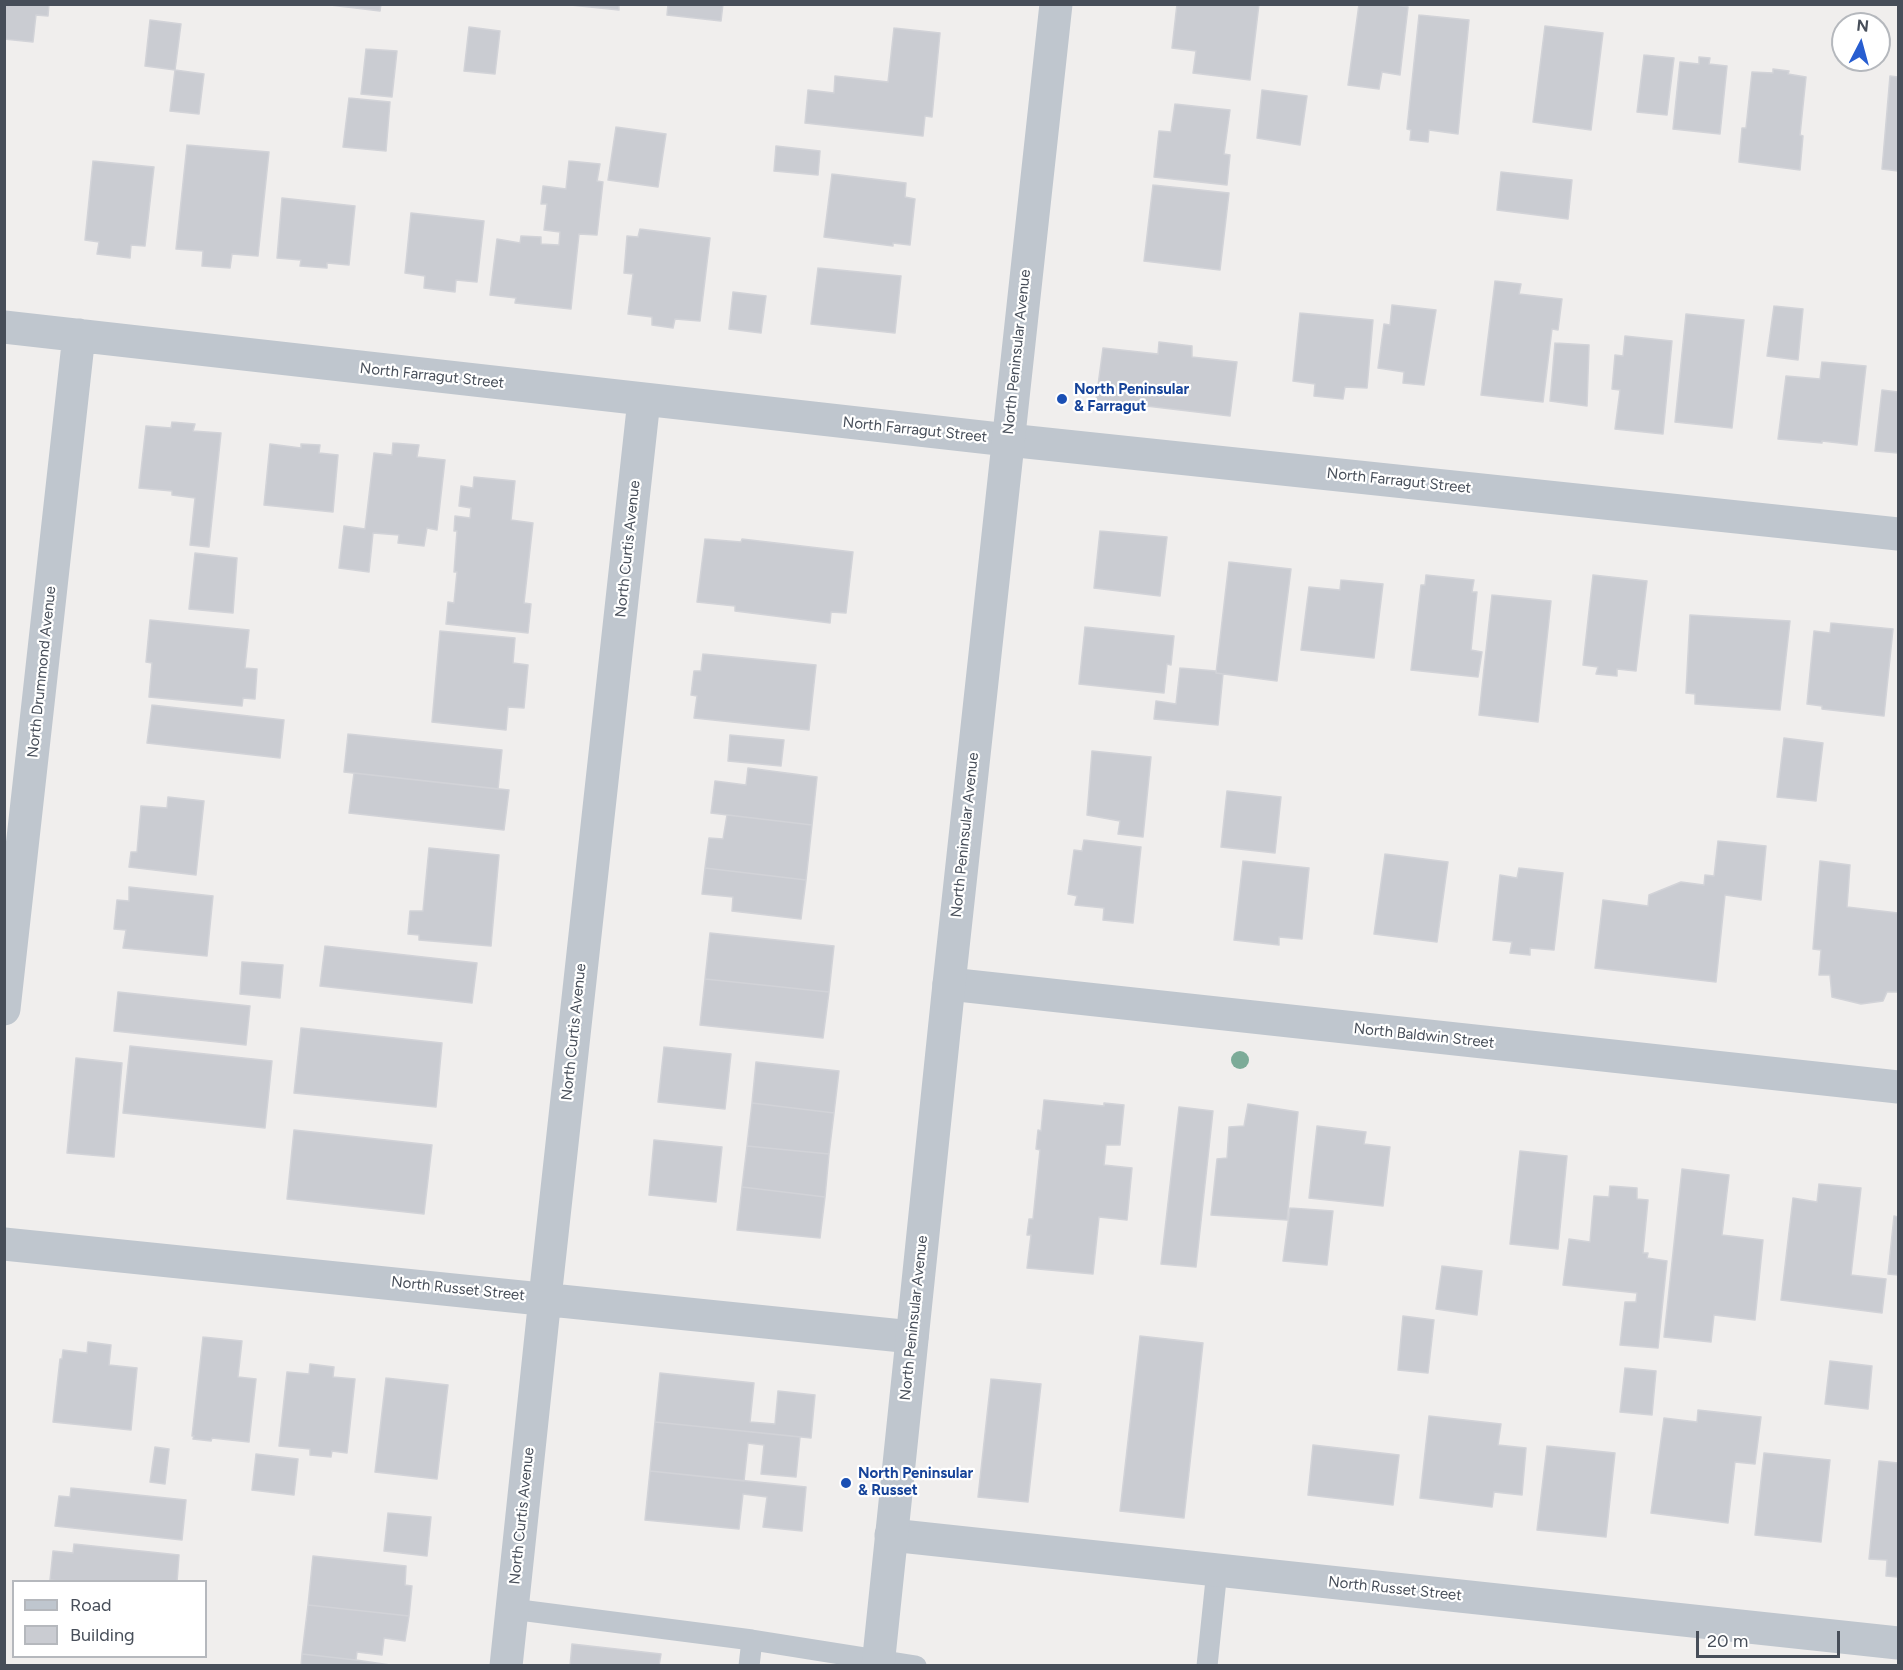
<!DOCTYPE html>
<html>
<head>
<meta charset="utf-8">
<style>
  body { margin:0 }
  #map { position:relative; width:1903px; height:1670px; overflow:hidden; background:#f0eeed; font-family:Figtree,sans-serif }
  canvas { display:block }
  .frame { position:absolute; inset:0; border:6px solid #474e59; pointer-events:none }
  .legend { position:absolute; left:12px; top:1580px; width:195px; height:78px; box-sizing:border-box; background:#fff; border:2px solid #b5b8bd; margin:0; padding:8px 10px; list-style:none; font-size:18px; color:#474e59 }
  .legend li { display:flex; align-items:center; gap:12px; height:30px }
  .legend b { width:30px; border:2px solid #b5b8bd }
  .north { position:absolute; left:1831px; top:12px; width:60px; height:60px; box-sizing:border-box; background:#fff; border:2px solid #b5b8bd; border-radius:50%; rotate:6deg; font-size:16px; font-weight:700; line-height:24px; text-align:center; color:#474e59 }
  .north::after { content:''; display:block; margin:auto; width:21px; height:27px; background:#275dd0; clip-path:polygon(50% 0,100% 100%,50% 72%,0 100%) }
  .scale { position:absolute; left:1696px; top:1631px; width:144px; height:27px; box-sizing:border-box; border:3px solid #474e59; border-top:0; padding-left:8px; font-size:18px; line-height:21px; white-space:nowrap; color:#474e59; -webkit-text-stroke:4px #fff; paint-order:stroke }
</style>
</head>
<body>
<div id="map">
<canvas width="1903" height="1670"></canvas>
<div class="frame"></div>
<ul class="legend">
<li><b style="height:8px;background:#bfc6ce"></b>Road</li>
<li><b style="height:16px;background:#caccd2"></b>Building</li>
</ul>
<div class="north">N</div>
<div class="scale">20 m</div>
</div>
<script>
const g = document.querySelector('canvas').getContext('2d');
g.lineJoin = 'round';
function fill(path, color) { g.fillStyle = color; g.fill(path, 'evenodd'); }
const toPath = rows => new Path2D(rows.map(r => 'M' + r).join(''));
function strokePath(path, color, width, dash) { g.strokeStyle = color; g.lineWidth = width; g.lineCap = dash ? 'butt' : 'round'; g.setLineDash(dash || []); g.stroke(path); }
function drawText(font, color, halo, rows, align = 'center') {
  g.font = font + ' Figtree,sans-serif'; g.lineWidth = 4.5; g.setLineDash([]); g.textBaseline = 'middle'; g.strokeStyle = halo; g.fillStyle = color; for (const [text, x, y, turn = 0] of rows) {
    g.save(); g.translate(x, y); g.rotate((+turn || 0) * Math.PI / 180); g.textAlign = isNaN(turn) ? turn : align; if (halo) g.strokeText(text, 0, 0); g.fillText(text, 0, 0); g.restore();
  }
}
const building = toPath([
  [4,4,49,4,48,16,36,15,33,42,4,39,4,4],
  [322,4,381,4,380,11,322,4],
  [561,4,619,4,619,10,561,4],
  [668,4,723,4,721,21,667,15,668,4],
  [1177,4,1259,4,1250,80,1193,73,1196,51,1172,48,1177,4],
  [1359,4,1391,4,1408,7,1400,75,1382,72,1379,89,1348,85,1359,4],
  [1419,15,1469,20,1458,134,1429,130,1428,142,1410,140,1411,130,1407,129,1419,15],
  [150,20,181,24,175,70,145,66,150,20],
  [1545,26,1603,33,1591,130,1533,122,1545,26],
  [469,27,500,31,495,74,464,71,469,27],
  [894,28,940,33,932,117,925,116,923,136,805,123,808,90,834,93,835,76,888,82,894,28],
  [366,49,397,51,392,97,361,94,366,49],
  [1644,55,1674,58,1667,115,1637,112,1644,55],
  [1699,57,1710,58,1709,64,1727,66,1720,134,1673,129,1680,62,1699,64,1699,57],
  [1773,69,1789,71,1788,74,1806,77,1800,135,1803,136,1800,170,1739,162,1742,128,1746,128,1752,72,1773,73,1773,69],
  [175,70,204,74,199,114,170,111,175,70],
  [1890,76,1898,77,1898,171,1882,169,1890,76],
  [1262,90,1307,96,1300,145,1257,138,1262,90],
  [349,98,390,102,386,151,343,147,349,98],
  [1175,104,1230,110,1224,154,1230,155,1227,185,1154,177,1159,131,1171,132,1175,104],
  [616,127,666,134,658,187,608,180,616,127],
  [187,145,269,152,258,256,232,254,230,268,202,266,203,251,176,249,187,145],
  [776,146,820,151,818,175,774,171,776,146],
  [93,161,154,167,145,246,131,245,130,258,97,254,99,242,85,240,93,161],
  [569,161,600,164,597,181,603,182,597,235,579,234,571,309,515,303,516,298,490,295,497,239,520,243,521,236,541,237,541,244,559,245,560,232,544,230,547,204,541,204,543,186,566,189,569,161],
  [1501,172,1572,180,1568,219,1497,210,1501,172],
  [832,174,906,183,905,197,915,199,910,245,893,243,893,246,824,237,832,174],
  [1153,185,1229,193,1220,270,1144,261,1153,185],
  [282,198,355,206,349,265,327,263,327,268,300,266,301,260,277,258,282,198],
  [411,213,484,221,477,282,456,280,455,292,424,288,425,276,405,273,411,213],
  [640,229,710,238,700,321,675,319,673,328,652,325,652,317,628,314,633,274,624,273,627,236,638,237,640,229],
  [818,268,901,276,895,333,811,324,818,268],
  [1495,281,1521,284,1519,294,1562,299,1558,330,1552,329,1543,402,1481,395,1495,281],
  [733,292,766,296,761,333,729,329,733,292],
  [1392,305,1436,310,1424,385,1403,383,1404,372,1378,368,1384,324,1390,325,1392,305],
  [1774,306,1803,309,1798,360,1767,356,1774,306],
  [1300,313,1373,320,1367,388,1345,387,1343,399,1314,396,1315,384,1293,381,1300,313],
  [1686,314,1744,320,1732,428,1675,422,1686,314],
  [1625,336,1672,341,1663,434,1615,429,1620,390,1612,389,1615,355,1623,356,1625,336],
  [1159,342,1192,346,1192,357,1237,362,1230,416,1096,400,1103,348,1158,354,1159,342],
  [1555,343,1589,345,1587,406,1550,401,1555,343],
  [1822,362,1866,366,1857,445,1822,441,1822,443,1778,439,1786,376,1820,379,1822,362],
  [1882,390,1898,392,1898,453,1875,451,1882,390],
  [172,422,195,424,193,431,221,433,209,547,190,545,195,498,172,495,172,491,139,488,146,426,171,428,172,422],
  [393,443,419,445,417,457,445,460,437,530,427,528,424,546,398,543,399,535,373,533,369,572,339,568,344,526,365,529,374,453,392,455,393,443],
  [270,444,301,448,301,444,320,445,319,453,338,455,333,512,264,505,270,444],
  [474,477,515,481,511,520,533,523,524,603,531,604,528,633,446,624,448,602,454,603,457,572,454,572,457,531,454,531,455,516,470,518,471,508,459,506,461,486,473,488,474,477],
  [1100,531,1167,537,1160,596,1094,588,1100,531],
  [705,539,741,542,742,539,853,552,846,613,831,612,830,623,735,611,735,606,697,602,705,539],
  [195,553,237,558,233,613,189,609,195,553],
  [1229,562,1291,569,1277,681,1216,673,1229,562],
  [1426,575,1474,580,1472,592,1477,592,1471,650,1482,652,1478,677,1411,670,1421,585,1425,585,1426,575],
  [1593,575,1647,581,1636,671,1617,669,1617,676,1596,674,1598,667,1583,665,1593,575],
  [1341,580,1383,584,1374,658,1301,650,1309,587,1340,590,1341,580],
  [1492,595,1551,601,1538,722,1479,715,1492,595],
  [1690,615,1790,621,1780,710,1695,704,1695,694,1686,693,1690,615],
  [150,620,249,630,245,668,257,669,255,699,243,698,242,706,149,697,152,663,146,662,150,620],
  [1831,623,1893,629,1884,716,1822,709,1822,706,1807,704,1814,631,1830,633,1831,623],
  [1085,627,1174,636,1171,665,1167,664,1164,693,1079,684,1085,627],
  [440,631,515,638,513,663,528,665,524,708,508,707,506,730,432,722,440,631],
  [703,654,816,665,809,730,694,718,697,696,691,695,694,671,701,671,703,654],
  [1180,668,1216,671,1216,673,1223,674,1218,725,1154,719,1156,701,1176,704,1180,668],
  [152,705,284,720,280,758,147,743,152,705],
  [348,734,502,750,498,789,344,772,348,734],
  [730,735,784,740,781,766,728,761,730,735],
  [1784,738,1823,743,1816,801,1777,797,1784,738],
  [1092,751,1151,757,1143,837,1118,834,1120,821,1087,815,1092,751],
  [748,768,817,777,812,825,711,813,715,781,746,785,748,768],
  [354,773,509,790,504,830,349,813,354,773],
  [1227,791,1281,797,1275,853,1221,847,1227,791],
  [168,797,204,801,196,875,129,867,131,852,137,852,141,806,167,808,168,797],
  [727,815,812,825,806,880,705,868,709,838,723,839,727,815],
  [1084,840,1141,847,1133,923,1103,920,1104,908,1075,905,1077,896,1068,894,1074,850,1082,851,1084,840],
  [1718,841,1766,846,1761,900,1725,895,1716,982,1595,968,1603,900,1648,906,1649,895,1681,882,1704,885,1705,875,1714,876,1718,841],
  [429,848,499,855,491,946,419,940,419,935,408,934,410,911,423,911,429,848],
  [1385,854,1448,862,1437,942,1374,934,1385,854],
  [1243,861,1309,868,1302,939,1279,937,1279,945,1234,940,1243,861],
  [1820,861,1850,865,1847,907,1898,913,1898,992,1887,992,1883,1001,1861,1004,1832,997,1830,975,1819,975,1821,950,1813,949,1820,861],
  [705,868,806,880,801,919,732,911,733,897,702,894,705,868],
  [1519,868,1563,873,1554,950,1530,948,1530,955,1510,953,1512,942,1493,940,1500,875,1517,878,1519,868],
  [129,887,213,896,207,956,123,948,126,930,114,929,117,900,129,901,129,887],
  [710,933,834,946,829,992,705,979,710,933],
  [325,946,477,963,472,1003,320,986,325,946],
  [242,962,283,965,280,998,240,994,242,962],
  [705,979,829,992,823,1038,700,1025,705,979],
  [118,992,250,1006,246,1045,114,1031,118,992],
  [301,1028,442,1043,436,1107,294,1093,301,1028],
  [130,1046,272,1061,265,1128,123,1113,130,1046],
  [664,1047,731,1054,725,1109,658,1102,664,1047],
  [76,1058,122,1063,114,1157,67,1153,76,1058],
  [756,1062,839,1071,834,1113,752,1103,756,1062],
  [1044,1100,1104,1106,1104,1103,1124,1105,1120,1145,1106,1145,1104,1165,1132,1168,1127,1220,1099,1217,1093,1274,1027,1268,1031,1235,1027,1235,1029,1219,1033,1219,1040,1150,1036,1149,1038,1130,1041,1131,1044,1100],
  [752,1103,834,1113,829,1154,747,1146,752,1103],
  [1248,1104,1298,1112,1287,1220,1211,1215,1217,1159,1227,1158,1229,1127,1244,1126,1248,1104],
  [1179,1107,1213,1111,1196,1267,1161,1264,1179,1107],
  [1317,1126,1366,1132,1364,1144,1390,1147,1383,1206,1309,1198,1317,1126],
  [294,1130,432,1145,424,1214,287,1199,294,1130],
  [654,1140,722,1147,716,1202,649,1195,654,1140],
  [747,1146,829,1154,825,1197,742,1187,747,1146],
  [1520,1151,1567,1156,1558,1249,1510,1244,1520,1151],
  [1682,1169,1729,1175,1722,1235,1763,1240,1755,1320,1714,1315,1711,1342,1664,1337,1682,1169],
  [1819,1184,1861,1188,1851,1275,1886,1279,1882,1313,1781,1300,1793,1198,1817,1202,1819,1184],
  [1610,1186,1637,1188,1637,1199,1648,1200,1643,1253,1648,1253,1647,1258,1667,1261,1658,1348,1620,1345,1625,1302,1636,1302,1637,1293,1563,1285,1569,1239,1590,1242,1594,1196,1609,1197,1610,1186],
  [742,1187,825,1197,820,1238,737,1230,742,1187],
  [1290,1208,1333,1211,1327,1265,1283,1261,1290,1208],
  [1894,1216,1898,1217,1898,1275,1888,1274,1894,1216],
  [1442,1266,1482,1271,1477,1315,1436,1309,1442,1266],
  [1403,1316,1434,1320,1428,1373,1398,1370,1403,1316],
  [1140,1336,1203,1343,1184,1518,1120,1511,1140,1336],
  [203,1337,242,1341,238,1377,256,1379,249,1442,212,1438,211,1441,193,1439,194,1436,192,1436,203,1337],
  [88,1342,111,1345,109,1365,137,1368,131,1430,53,1422,60,1359,62,1359,63,1350,87,1353,88,1342],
  [1830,1361,1872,1366,1868,1409,1825,1404,1830,1361],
  [310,1364,334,1367,333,1377,355,1379,347,1453,332,1451,331,1457,310,1455,310,1449,279,1446,287,1372,309,1374,310,1364],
  [1625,1368,1656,1371,1652,1415,1620,1412,1625,1368],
  [660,1373,754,1383,750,1422,775,1424,778,1391,815,1395,811,1438,655,1422,660,1373],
  [386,1378,448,1385,437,1479,375,1472,386,1378],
  [991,1379,1041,1384,1028,1502,978,1497,991,1379],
  [1698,1410,1761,1417,1755,1464,1735,1462,1728,1523,1651,1513,1664,1418,1697,1422,1698,1410],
  [1429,1416,1501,1424,1498,1445,1526,1448,1522,1495,1494,1492,1492,1507,1420,1498,1429,1416],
  [655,1422,800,1437,796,1477,761,1474,764,1445,748,1443,744,1481,650,1471,655,1422],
  [1313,1445,1399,1455,1393,1505,1308,1495,1313,1445],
  [1547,1446,1615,1453,1606,1537,1537,1530,1547,1446],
  [155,1447,169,1449,165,1484,150,1482,155,1447],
  [1764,1453,1830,1460,1821,1542,1755,1535,1764,1453],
  [256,1454,298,1459,294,1495,252,1490,256,1454],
  [1879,1461,1898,1463,1898,1577,1886,1576,1887,1560,1869,1559,1879,1461],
  [650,1471,806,1487,802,1531,763,1527,767,1497,743,1494,739,1529,645,1520,650,1471],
  [71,1488,186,1500,182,1540,55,1526,59,1496,70,1497,71,1488],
  [388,1513,431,1517,427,1556,384,1551,388,1513],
  [74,1544,179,1555,177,1582,66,1582,50,1580,53,1551,73,1553,74,1544],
  [313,1556,406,1566,405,1585,412,1586,409,1616,308,1605,313,1556],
  [308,1605,409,1616,405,1641,384,1638,382,1655,357,1652,356,1660,302,1654,308,1605],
  [572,1644,661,1654,659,1666,570,1666,572,1644],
  [302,1654,356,1660,397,1666,301,1666,302,1654]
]);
const service = toPath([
  [512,1609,752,1640,916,1666],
  [749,1666,752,1640],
  [1207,1666,1217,1570]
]);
const minor = toPath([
  [4,327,1008,440,1898,534],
  [949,984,1898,1087],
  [4,1009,79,335],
  [4,1244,912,1337],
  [891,1535,1898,1643],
  [506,1666,545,1298,644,400]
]);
const tertiary = toPath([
  [878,1666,949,984,1056,4]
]);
const trees = [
  [1240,1060]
];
const markers = [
  [1062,399,6,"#1a4fb4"],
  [846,1483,6,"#1a4fb4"]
];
const streetNames = [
  ["North Peninsular Avenue",1017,352,-84],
  ["North Farragut Street",432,376,6],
  ["North Farragut Street",915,430,6],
  ["North Farragut Street",1399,481,6],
  ["North Curtis Avenue",628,549,-84],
  ["North Drummond Avenue",42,672,-84],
  ["North Peninsular Avenue",965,835,-84],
  ["North Curtis Avenue",574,1032,-84],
  ["North Baldwin Street",1424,1036,6],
  ["North Russet Street",458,1289,6],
  ["North Peninsular Avenue",914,1318,-84],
  ["North Curtis Avenue",522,1516,-84],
  ["North Russet Street",1395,1589,6]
];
const transitNames = [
  ["North Peninsular",1074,390],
  ["& Farragut",1074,407],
  ["North Peninsular",858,1474],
  ["& Russet",858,1491]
];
fill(building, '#caccd2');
strokePath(building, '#d2d3d8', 1.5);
strokePath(service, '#bfc6ce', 21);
strokePath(minor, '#bfc6ce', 33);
strokePath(tertiary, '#bfc6ce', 33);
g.fillStyle = '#7cab98';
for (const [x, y] of trees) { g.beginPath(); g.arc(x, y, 9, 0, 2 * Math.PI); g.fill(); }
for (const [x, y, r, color] of markers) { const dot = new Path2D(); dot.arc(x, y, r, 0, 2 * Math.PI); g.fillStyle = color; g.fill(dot); strokePath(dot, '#fff', 2); }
drawText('15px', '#474e59', '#fff', streetNames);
drawText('bold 15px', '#164399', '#fff', transitNames, 'left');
</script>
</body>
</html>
